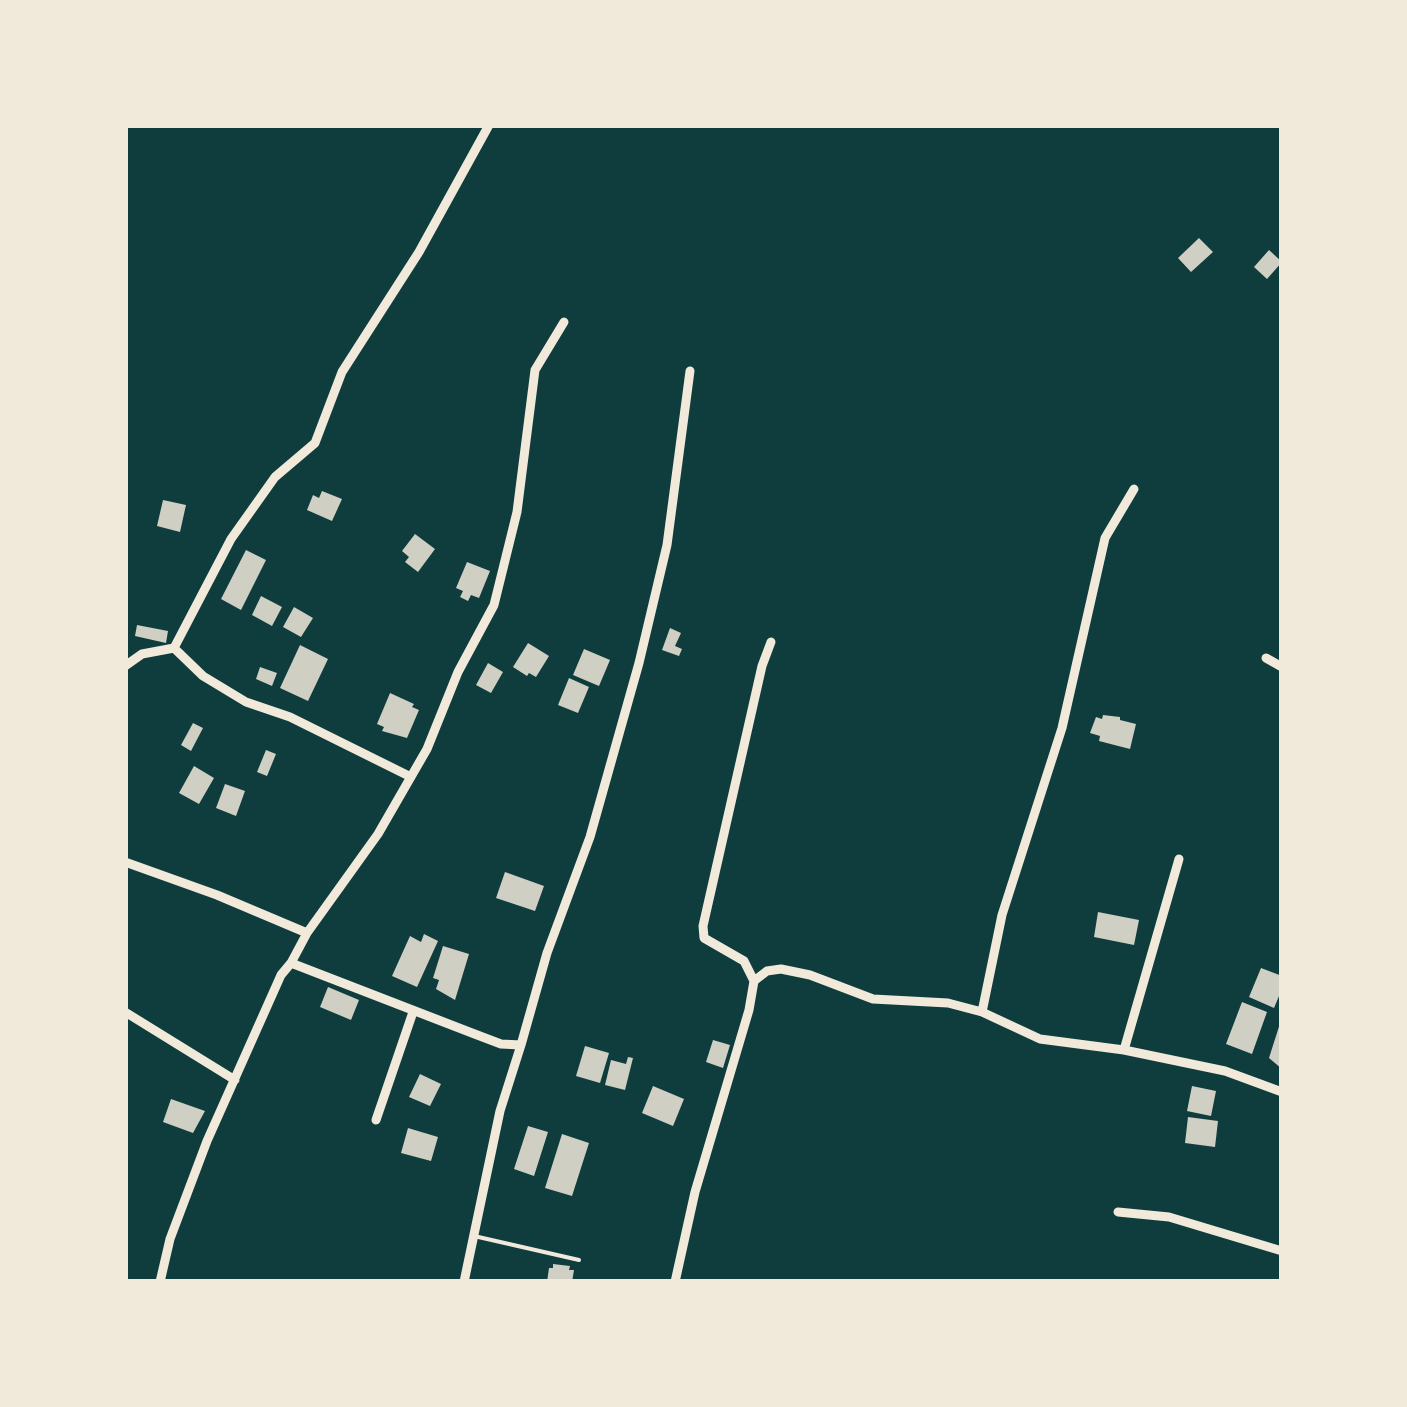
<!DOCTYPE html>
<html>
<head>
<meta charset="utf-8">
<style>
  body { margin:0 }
  #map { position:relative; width:1407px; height:1407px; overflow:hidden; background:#0f3d3e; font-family:"Asap Condensed",sans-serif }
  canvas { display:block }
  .frame { position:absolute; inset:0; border:128px solid #f1e9da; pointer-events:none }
</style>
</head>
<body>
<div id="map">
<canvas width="1407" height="1407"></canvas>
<div class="frame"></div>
</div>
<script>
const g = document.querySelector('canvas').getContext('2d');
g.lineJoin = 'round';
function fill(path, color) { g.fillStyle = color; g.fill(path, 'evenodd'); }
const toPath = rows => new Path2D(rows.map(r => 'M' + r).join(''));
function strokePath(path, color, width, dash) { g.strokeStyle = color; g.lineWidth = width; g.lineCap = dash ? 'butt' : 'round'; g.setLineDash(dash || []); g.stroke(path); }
const building = toPath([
  [1199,238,1213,252,1191,272,1178,258],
  [1269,250,1282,262,1267,279,1254,267],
  [322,491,342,499,332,521,307,510,313,495,319,498],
  [163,500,186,505,180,532,157,526],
  [415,534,435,549,418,572,405,562,409,557,402,551],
  [246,550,266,560,241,610,221,599],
  [467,562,490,571,479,598,471,595,468,601,460,597,463,591,456,588],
  [261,596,282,607,272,626,252,615],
  [294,607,313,618,301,637,283,627],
  [137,625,168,631,166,643,135,636],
  [670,628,681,633,675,646,682,649,679,656,662,650],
  [528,643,549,656,536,677,529,673,527,676,513,667],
  [300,645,328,659,308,701,280,688],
  [584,649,610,660,599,686,573,675],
  [488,663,503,672,491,693,476,685],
  [260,667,277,673,272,686,256,679],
  [569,678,589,687,578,713,558,705],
  [390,693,414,704,412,707,419,710,407,738,382,731,384,727,377,724],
  [1103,715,1120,717,1120,720,1136,724,1130,749,1099,741,1100,736,1090,733,1096,717,1102,719],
  [193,723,203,728,191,751,181,745],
  [266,750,276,754,267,776,257,772],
  [194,766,214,778,199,804,179,793],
  [225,784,245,791,236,816,216,808],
  [505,872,544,886,535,911,496,898],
  [1098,912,1139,920,1134,945,1094,937],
  [424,934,438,941,417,987,392,976,410,936,421,942],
  [443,946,469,954,455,1000,436,989,439,980,433,978],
  [1261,968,1282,976,1282,989,1274,1008,1249,997],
  [328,987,359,1000,351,1020,320,1007],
  [1242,1002,1267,1012,1252,1054,1226,1044],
  [1282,1017,1282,1069,1269,1058],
  [713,1040,730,1045,723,1068,706,1062],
  [585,1046,609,1053,600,1083,576,1076],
  [628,1057,633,1058,625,1090,605,1085,611,1060,626,1064],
  [420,1074,441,1084,430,1106,409,1097],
  [653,1086,684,1099,673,1126,642,1113],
  [1192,1086,1216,1091,1211,1116,1187,1111],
  [171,1099,205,1111,193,1133,163,1122],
  [1188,1117,1218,1121,1215,1147,1185,1143],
  [528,1126,548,1132,534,1176,514,1169],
  [408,1128,438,1137,431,1161,401,1153],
  [562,1134,589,1143,572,1196,545,1188],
  [553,1264,570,1266,569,1270,574,1270,572,1282,547,1282,549,1268,553,1268]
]);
const service = toPath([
  [474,1236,579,1260]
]);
const minor = toPath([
  [1134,489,1105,538,1062,728,1002,915,982,1012,1040,1039,1124,1050,1225,1071,1282,1092],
  [174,648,203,676,246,702,290,717,411,777],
  [1266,658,1282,667],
  [125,666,142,654,174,648,231,539,275,477,315,443,342,372,419,252,489,125],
  [125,862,217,895,307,933],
  [291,963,307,933,378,834,427,749,458,672,494,605,517,512,535,370,564,322],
  [754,981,767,971,781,969,810,975,873,999,948,1003,982,1012],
  [125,1012,235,1080],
  [1124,1050,1179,859],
  [376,1120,413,1012],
  [1118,1212,1169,1217,1282,1251],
  [160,1282,170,1239,207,1141,281,975,291,963,472,1033,501,1044,521,1045,547,953,590,837,639,663,667,545,690,371],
  [464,1282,500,1111,521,1045],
  [675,1282,695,1192,749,1010,754,981,744,961,704,938,703,926,762,666,771,642]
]);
fill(building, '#cfcfc3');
strokePath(service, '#f1e9da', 4);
strokePath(minor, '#f1e9da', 9);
</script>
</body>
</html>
